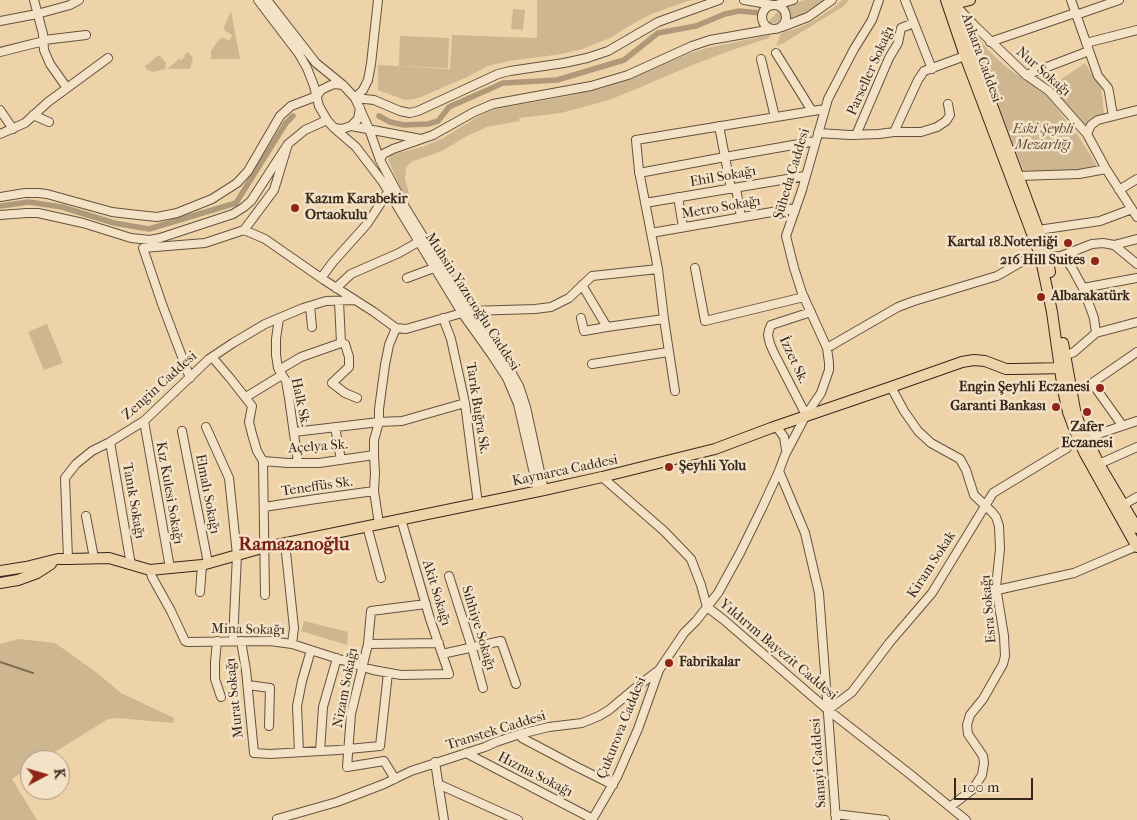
<!DOCTYPE html>
<html>
<head>
<meta charset="utf-8">
<style>
  body { margin:0 }
  #map { position:relative; width:1137px; height:820px; overflow:hidden; background:#edd3a7; font-family:"IM FELL French Canon",serif }
  canvas { display:block }
  .north { position:absolute; left:20px; top:750px; width:50px; height:50px; box-sizing:border-box; background:#f3e2c6; border:1px solid #a89782; border-radius:50%; rotate:84deg; font-size:14px; font-weight:700; line-height:20px; text-align:center; color:#37271d }
  .north::after { content:''; display:block; margin:auto; width:18px; height:22px; background:#8f2418; clip-path:polygon(50% 0,100% 100%,50% 72%,0 100%) }
  .scale { position:absolute; left:954px; top:778px; width:79px; height:22px; box-sizing:border-box; border:2px solid #37271d; border-top:0; padding-left:6px; font-size:15px; line-height:18px; white-space:nowrap; color:#37271d; -webkit-text-stroke:4px #f3e2c6; paint-order:stroke }
</style>
</head>
<body>
<div id="map">
<canvas width="1137" height="820"></canvas>
<div class="north">K</div>
<div class="scale">100 m</div>
</div>
<script>
const g = document.querySelector('canvas').getContext('2d');
g.lineJoin = 'round';
function fill(path, color) { g.fillStyle = color; g.fill(path, 'evenodd'); }
const toPath = rows => new Path2D(rows.map(r => 'M' + r).join(''));
function strokePath(path, color, width, dash) { g.strokeStyle = color; g.lineWidth = width; g.lineCap = dash ? 'butt' : 'round'; g.setLineDash(dash || []); g.stroke(path); }
function drawText(font, color, halo, rows, align = 'center') {
  g.font = font + ' "IM FELL French Canon",serif'; g.lineWidth = 5; g.setLineDash([]); g.textBaseline = 'middle'; g.strokeStyle = halo; g.fillStyle = color; for (const [text, x, y, turn = 0] of rows) {
    g.save(); g.translate(x, y); g.rotate((+turn || 0) * Math.PI / 180); g.textAlign = isNaN(turn) ? turn : align; if (halo) g.strokeText(text, 0, 0); g.fillText(text, 0, 0); g.restore();
  }
}
const green = toPath([
  [537,0,691,0,651,14,631,25,610,38,582,49,562,54,509,61,488,66,467,77,421,97,414,99,405,100,378,90,378,65,450,69,452,35,537,38],
  [805,0,824,0,819,5,800,15,778,22,765,25,782,7],
  [842,0,849,0,844,6,782,44,776,46,781,33,796,29,811,22,833,8],
  [513,9,525,10,523,30,511,29],
  [231,11,240,59,211,59,211,51,217,42,222,37,229,41,232,35,225,31,224,27],
  [974,33,989,51,1004,65,1048,97,1077,134,1098,167,1089,170,1024,172,973,38],
  [770,35,769,38,732,50,690,66,641,87,609,100,561,113,519,118,520,121,487,127,467,136,442,151,413,161,409,164,406,168,405,179,410,197,405,199,388,159,391,155,425,146,443,138,481,115,495,109,569,96,603,88,627,80,688,54,707,48],
  [400,36,449,38,448,68,399,66],
  [188,52,193,58,190,69,167,69,179,59,181,60,185,57,184,55],
  [159,55,166,63,165,69,153,72,147,70,145,66],
  [1085,63,1091,73,1101,86,1104,114,1091,118,1085,125,1051,86],
  [47,324,63,363,44,370,28,332],
  [304,621,348,632,347,645,301,631],
  [19,639,55,643,96,672,121,693,174,718,173,723,117,718,108,719,42,760,30,760,30,767,12,779,37,820,0,820,0,644]
]);
const stream = toPath([
  [0,662,33,673]
]);
const canal = toPath([
  [379,116,390,122,404,125,428,124,438,121,449,107,503,83,557,80,624,60,658,33,696,26,725,14,739,11,761,13],
  [0,206,29,202,62,207,114,223,149,229,236,203,286,123,293,116]
]);
const minor = toPath([
  [34,0,43,34,44,50,50,64,67,88],
  [258,0,299,54,307,68,314,86,319,106,327,120,334,128,356,147,382,181,462,313,492,355,507,378,518,404,538,491],
  [267,0,316,63,343,85,355,98,369,129,380,160,405,207,469,311,507,365,519,386,526,407,544,490],
  [744,0,773,5],
  [905,0,932,69],
  [1071,0,1098,76,1108,88,1109,92,1113,116],
  '762 17a12 12 0 1 1 24 0a12 12 0 1 1-24 0Z',
  [776,5,793,0],
  [957,7,974,25,1026,75,1049,91,1087,134,1106,169,1137,217],
  [1076,15,1119,0],
  [0,21,37,14,70,5,79,0],
  [782,27,808,17,832,0],
  [44,40,86,35],
  [990,42,1075,13],
  [1086,43,1137,30],
  [0,52,44,41],
  [776,53,812,111],
  [761,59,775,117],
  [1026,75,1089,51],
  [355,98,374,100,400,111,410,113,418,111,498,74,510,71,564,63,587,58,608,51,658,22,719,0],
  [355,98,363,90,368,80,371,64,378,0],
  [948,104,950,115,946,121,937,127,921,132,894,132,918,80,924,71,965,56],
  [0,110,13,129],
  [33,115,49,122],
  [351,126,421,139],
  [719,126,725,157,816,141],
  [334,128,342,129,351,126,358,119,360,108],
  [818,133,850,135,879,134,894,132],
  [0,134,25,123,48,102,108,58],
  [1087,134,1091,125,1098,120,1137,110],
  [856,135,889,58,898,43,901,28,914,23],
  [288,144,274,190,244,230,265,239,324,280,374,312,396,328,406,329,469,311,535,309,551,307,569,298,592,276,658,269,639,171,636,140,825,109],
  [380,160,383,154,393,149,433,135,474,112,493,104,591,86,628,75,692,46,710,40,773,29],
  [639,173,725,157,731,189],
  [1018,176,1079,174,1106,169],
  [736,188,741,217],
  [1119,190,1137,179],
  [0,197,25,193,38,193,47,194,112,212,129,214,157,217,177,213,212,199,237,183,248,171,280,116,291,106,317,96,321,90,329,86,334,84,343,85],
  [678,197,683,227],
  [645,203,805,176],
  [0,215,27,213,38,213,83,223,131,238,150,240,160,238,233,214,244,207,251,201,288,144,305,130,327,120],
  [1038,230,1100,221,1132,209],
  [651,233,795,208],
  [1114,245,1137,239],
  [1061,256,1067,261,1072,268,1083,288,1094,318,1096,333],
  [1047,257,1061,256,1092,244,1103,243,1114,245,1137,264],
  [695,268,705,321,804,297],
  [321,278,333,262,367,224,388,192],
  [407,278,434,268],
  [582,285,607,327,664,319,658,269],
  [336,288,351,274,399,253,418,242],
  [1083,288,1137,278],
  [310,306,312,327],
  [279,318,276,339,276,355,278,368,286,381,289,398,298,463],
  [443,318,451,339,465,403,478,504],
  [581,318,584,331,607,327],
  [664,319,675,391],
  [341,343,345,344,349,357,349,367,332,383,345,393,357,398],
  [827,348,898,307,914,301,997,276,1023,261,1036,256,1040,255],
  [1065,356,1074,352,1096,333,1137,322],
  [212,357,230,378,252,406,249,422,252,434,257,451,263,461,265,595],
  [592,364,668,352],
  [279,370,301,357,341,343,339,301],
  [190,378,162,304,143,248,205,243,244,230],
  [891,387,904,411,918,431,931,443,960,459,966,470,974,495,992,512,996,517,999,526,1000,549,996,587,1004,636,1005,656,1003,664,983,699,970,715,967,725,968,734,983,756,984,763,982,775,973,789,950,807],
  [246,397,282,375],
  [806,415,774,353,770,344,768,335,769,330,771,325,811,312],
  [144,421,170,568],
  [1122,425,1092,383,1137,352],
  [206,427,229,478,237,555,233,641],
  [335,427,341,460],
  [771,428,776,428,779,430,784,437,786,450],
  [182,431,208,563],
  [294,432,379,422,402,421,465,403],
  [1086,438,1137,421],
  [110,442,131,565],
  [263,461,288,463,319,463,374,455],
  [1099,464,1137,447],
  [779,471,805,533,819,593,836,820],
  [602,477,664,531,691,559,701,585,707,607,724,620,828,710,911,775,966,820],
  [1123,505,1137,497],
  [264,507,316,499,374,491],
  [86,516,94,558],
  [379,524,374,491,375,473,374,455,374,440,379,422,379,409,385,365,389,345,396,328],
  [367,526,381,578],
  [285,543,294,628,292,644],
  [68,559,65,478,76,464,92,451,110,442,144,421,209,359,233,343,265,324,303,308,326,301,355,300],
  [150,570,152,577,171,611,185,641,187,642,270,641,292,644,373,670,401,675,449,674,430,619,401,519],
  [449,576,472,648,483,688],
  [997,590,1074,573,1137,546],
  [200,592,202,565],
  [217,641,215,662,215,679,221,697],
  [241,641,246,670,254,753,270,754,338,750,380,746,388,673],
  [368,644,439,643],
  [442,654,501,641,516,684],
  [248,685,270,688,269,726],
  [828,710,852,692,890,642,932,593,993,493,1067,448],
  [520,734,522,738,575,766,613,785],
  [320,751,323,707,337,658],
  [299,752,297,706,302,681,311,650],
  [466,753,593,819],
  [435,762,444,820],
  [395,779,384,761,347,767,351,714,368,644,371,611,426,604],
  [438,784,518,820],
  [835,814,885,820],
  [277,819,337,802,384,784,411,771,485,747,496,742,520,734,549,727,582,723,599,716,609,710,634,689,659,670,684,633,696,621,718,593,740,553,762,508,779,471,785,455,806,415,821,393,829,370,829,363,827,348,802,293,794,268,786,236,802,190,828,99,854,49,872,20,879,0],
  [592,820,617,777,638,729,659,670]
]);
const major = toPath([
  [946,0,965,56,1040,255,1052,312,1063,390,1068,412,1075,431,1084,452,1137,547],
  [953,0,1042,240,1047,257,1050,272],
  [948,3,954,4,970,0],
  [1063,343,1075,410,1079,423,1099,464,1137,528],
  [0,571,26,567,58,559,68,559,109,558,150,570,202,565,262,548,544,490,602,477,715,449,771,428,891,387,962,362,974,360,985,361,1006,369,1014,369,1067,368],
  [0,583,18,580,37,573,51,564]
]);
const markers = [
  [295,208,5,"#8f2418"],
  [1068,243,5,"#8f2418"],
  [1095,261,5,"#8f2418"],
  [1041,297,5,"#8f2418"],
  [1100,388,5,"#8f2418"],
  [1056,407,5,"#8f2418"],
  [1087,412,5,"#8f2418"],
  [669,467,5,"#8f2418"],
  [669,663,5,"#8f2418"]
];
const streetNames = [
  ["Ankara Caddesi",981,58,70],
  ["Parseller Sokağı",871,71,-66],
  ["Nur Sokağı",1043,72,41],
  ["Şüheda Caddesi",792,174,-73],
  ["Ehil Sokağı",723,177,-10],
  ["Metro Sokağı",721,208,-10],
  ["Muhsin Yazıcıoğlu Caddesi",472,302,57],
  ["İzzet Sk.",793,360,65],
  ["Zengin Caddesi",160,386,-42],
  ["Halk Sk.",300,402,78],
  ["Tarık Buğra Sk.",477,408,81],
  ["Açelya Sk.",318,447,-4],
  ["Kaynarca Caddesi",565,471,-12],
  ["Teneffüs Sk.",317,487,-8],
  ["Kız Kulesi Sokağı",169,493,80],
  ["Elmalı Sokağı",207,494,79],
  ["Tanık Sokağı",133,501,80],
  ["Kiram Sokak",932,565,-57],
  ["Akit Sokağı",436,593,73],
  ["Esra Sokağı",989,609,-95],
  ["Sıhhiye Sokağı",478,628,73],
  ["Mina Sokağı",248,630,1],
  ["Yıldırım Bayezit Caddesi",778,650,40],
  ["Nizam Sokağı",346,688,-79],
  ["Murat Sokağı",235,698,-96],
  ["Çukurova Caddesi",622,728,-68],
  ["Transtek Caddesi",496,731,-17],
  ["Sanayi Caddesi",819,763,-94],
  ["Hızma Sokağı",535,775,27]
];
const parkNames = [
  ["Eski Şeyhli",1043,130],
  ["Mezarlığı",1043,146]
];
const poiNames = [
  ["Kazım Karabekir",305,200],
  ["Ortaokulu",305,216],
  ["Kartal 18.Noterliği",1058,243,"right"],
  ["216 Hill Suites",1085,261,"right"],
  ["Albarakatürk",1051,297],
  ["Engin Şeyhli Eczanesi",1090,388,"right"],
  ["Garanti Bankası",1046,407,"right"],
  ["Zafer",1087,428,"center"],
  ["Eczanesi",1087,444,"center"],
  ["Şeyhli Yolu",679,467],
  ["Fabrikalar",679,663]
];
const districtNames = [
  ["Ramazanoğlu",294,545]
];
fill(green, '#ceb690');
strokePath(stream, '#7f6b54', 2);
strokePath(canal, '#af9978', 5.5);
strokePath(minor, '#645240', 10);
strokePath(major, '#37271d', 12);
strokePath(minor, '#f3e2c6', 8);
strokePath(major, '#edd3a7', 10);
for (const [x, y, r, color] of markers) { const dot = new Path2D(); dot.arc(x, y, r, 0, 2 * Math.PI); g.fillStyle = color; g.fill(dot); strokePath(dot, '#f3e2c6', 2); }
drawText('14px', '#37271d', '#f3e2c6', streetNames);
drawText('italic 14px', '#5d4b3a', '#f3e2c6', parkNames);
drawText('bold 14px', '#37271d', '#f3e2c6', poiNames, 'left');
drawText('bold 19px', '#7a1f14', '#f3e2c6', districtNames);
</script>
</body>
</html>
